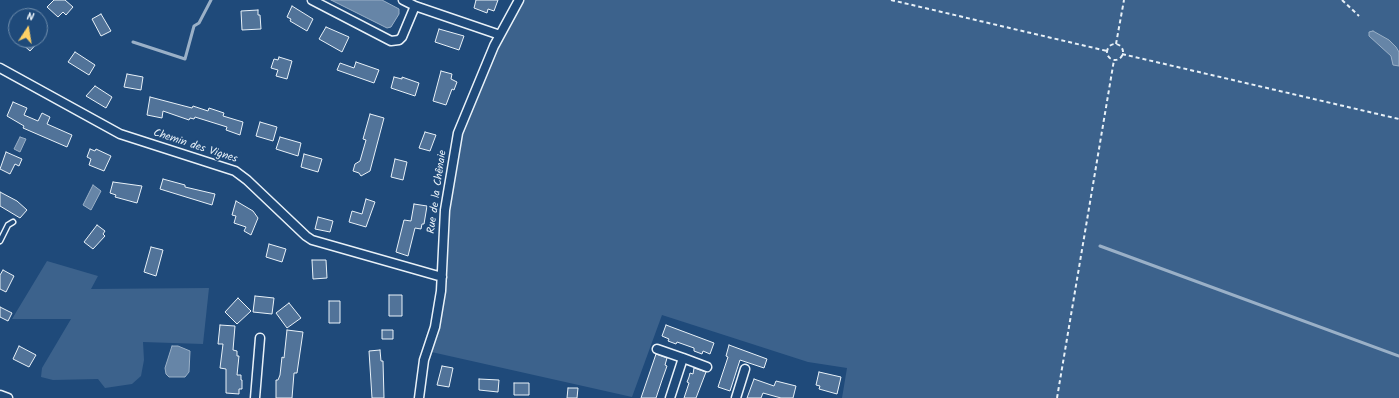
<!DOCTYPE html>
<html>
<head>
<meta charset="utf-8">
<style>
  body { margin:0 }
  #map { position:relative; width:1399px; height:398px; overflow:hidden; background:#1f4a7a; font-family:Kalam,sans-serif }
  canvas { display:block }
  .north { position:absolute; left:8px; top:8px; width:40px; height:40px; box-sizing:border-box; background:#1f4a7a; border:1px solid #6f8dac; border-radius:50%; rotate:12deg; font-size:11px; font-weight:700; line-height:16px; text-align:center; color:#e8f1f8 }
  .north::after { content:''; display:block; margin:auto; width:14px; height:18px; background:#ffd166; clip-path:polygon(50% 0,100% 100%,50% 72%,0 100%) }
</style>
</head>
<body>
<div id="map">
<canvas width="1399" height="398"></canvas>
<div class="north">N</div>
</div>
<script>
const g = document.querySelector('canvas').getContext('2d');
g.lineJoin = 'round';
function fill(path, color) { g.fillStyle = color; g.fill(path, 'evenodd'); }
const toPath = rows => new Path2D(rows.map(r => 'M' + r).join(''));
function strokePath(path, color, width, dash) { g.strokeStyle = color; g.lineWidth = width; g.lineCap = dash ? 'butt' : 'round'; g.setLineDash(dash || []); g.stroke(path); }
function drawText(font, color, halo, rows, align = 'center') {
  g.font = font + ' Kalam,sans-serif'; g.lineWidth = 3.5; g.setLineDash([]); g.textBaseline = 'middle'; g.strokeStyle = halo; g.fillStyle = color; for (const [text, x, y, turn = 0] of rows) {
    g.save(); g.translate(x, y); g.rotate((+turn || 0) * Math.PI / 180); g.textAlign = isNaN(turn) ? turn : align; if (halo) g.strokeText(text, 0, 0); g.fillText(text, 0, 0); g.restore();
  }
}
const green = toPath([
  [519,0,1399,0,1399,398,842,398,847,368,808,362,662,315,632,397,427,351,435,327,443,233,458,133],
  [47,261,98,276,91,289,209,288,203,344,143,342,144,360,141,376,132,384,105,388,98,379,53,380,41,377,42,368,71,319,12,319]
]);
const water = toPath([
  [331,0,382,0,399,9,399,14,391,27,387,28,331,0],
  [1373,31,1389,40,1396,47,1399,52,1399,66,1393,65,1391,56,1369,36,1369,32,1373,31],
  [20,137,26,139,20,152,14,149,20,137],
  [93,185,101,191,91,210,83,205,93,185],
  [172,346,178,346,190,351,189,372,185,377,169,377,166,374,165,368,172,346]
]);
const stream = toPath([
  [133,42,185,59,194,26,199,23,211,0],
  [1100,246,1399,356]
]);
const building = toPath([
  [54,0,65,0,73,7,66,15,63,12,58,17,47,7,54,0],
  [476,0,498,0,494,11,488,9,487,13,474,8,476,0],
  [292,6,313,19,307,31,290,21,291,19,287,17,292,6],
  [258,10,258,15,260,15,261,29,242,30,241,11,258,10],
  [101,14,111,31,101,36,92,19,101,14],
  [326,27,349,37,342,52,319,39,326,27],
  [439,29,464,36,459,50,435,42,439,29],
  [18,40,40,40,30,51,18,40],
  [75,52,95,65,89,75,68,62,75,52],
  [279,57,292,61,287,79,276,76,278,70,271,68,274,59,278,60,279,57],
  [356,62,379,70,374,83,337,70,340,63,354,68,356,62],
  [441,71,452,74,451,79,457,82,454,90,452,89,446,105,433,101,441,71],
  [127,74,143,77,141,90,124,87,127,74],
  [394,77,402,79,402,77,419,83,415,96,391,88,394,77],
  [95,86,112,97,106,108,86,96,95,86],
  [150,97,192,108,193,106,208,111,209,108,224,113,223,116,243,122,240,135,226,130,227,127,195,117,194,119,190,118,189,120,163,111,162,118,147,115,150,97],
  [13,102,27,108,24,115,38,121,42,113,50,117,47,124,72,135,67,147,23,128,24,126,7,116,13,102],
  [370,114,384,118,370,171,361,176,359,173,353,171,355,164,360,161,366,140,363,139,370,114],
  [260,122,277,127,273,141,256,136,260,122],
  [425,132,436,135,430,151,419,148,425,132],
  [280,137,301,143,298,156,276,149,280,137],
  [90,149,95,151,96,149,111,156,104,171,89,165,91,159,87,157,90,149],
  [6,152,22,159,19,166,15,164,10,174,0,169,6,152],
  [304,154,322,159,318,172,301,167,304,154],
  [395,159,407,162,403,180,391,177,395,159],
  [163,179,185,185,185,187,215,194,212,205,160,189,163,179],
  [113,182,142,186,137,203,115,197,116,195,110,193,113,182],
  [0,192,17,201,27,210,20,218,0,206,0,192],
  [366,199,375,202,366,227,349,222,352,211,362,214,366,199],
  [236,201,253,211,258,218,251,235,244,231,246,227,234,223,236,216,232,215,236,201],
  [414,204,427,206,424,224,422,224,421,229,415,228,408,256,396,252,404,220,411,221,414,204],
  [318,217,333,221,330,232,315,229,318,217],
  [97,225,105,231,103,234,105,236,93,249,84,242,97,225],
  [269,244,286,249,282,262,266,257,269,244],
  [151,247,163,250,156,276,144,272,151,247],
  [312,260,326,260,327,278,313,279,312,260],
  [3,270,14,276,6,292,0,289,0,275,3,270],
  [389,295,402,295,402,316,389,316,389,295],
  [255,296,274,298,272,314,253,312,255,296],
  [238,298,251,311,237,324,225,312,238,298],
  [329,301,340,301,340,323,329,323,329,301],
  [289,303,301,318,287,328,276,313,289,303],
  [0,307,12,313,8,321,0,317,0,307],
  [220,325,235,326,233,350,237,351,237,356,239,356,237,375,241,375,241,380,242,380,242,389,239,389,239,394,226,393,226,369,220,368,223,344,218,344,220,325],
  [666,325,714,343,710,354,703,351,702,354,694,351,694,348,677,342,676,344,668,341,669,339,662,336,666,325],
  [287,330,303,332,297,373,294,373,292,398,276,398,276,380,278,380,280,375,282,357,284,358,287,330],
  [382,330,393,330,393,339,382,339,382,330],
  [729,345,767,359,764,368,740,360,730,391,718,387,728,357,726,356,729,345],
  [19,346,36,355,29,367,13,359,19,346],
  [380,350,381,361,383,361,384,398,372,398,369,351,380,350],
  [656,354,667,358,665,365,667,366,662,380,656,398,641,398,656,354],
  [442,366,453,368,449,387,437,385,442,366],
  [694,368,706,372,696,398,684,398,689,383,687,382,689,377,690,373,693,374,694,368],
  [819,372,841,377,837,394,819,389,820,386,816,385,819,372],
  [479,379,499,380,498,392,479,390,479,379],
  [754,379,774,386,776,381,796,386,793,398,781,398,763,393,761,398,747,398,754,379],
  [514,383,529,383,529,395,514,395,514,383],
  [568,388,578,388,577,398,567,398,568,388]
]);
const path = toPath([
  [891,0,1107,51],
  [1342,0,1359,16],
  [1116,44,1124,0],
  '1107 52a8 8 0 1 1 16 0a8 8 0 1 1-16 0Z',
  [1122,54,1399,119],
  [1057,398,1114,60]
]);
const lane = toPath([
  [0,241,8,225,13,222]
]);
const street = toPath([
  [312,0,391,41,399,40,402,37,415,6],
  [403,0,415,6,500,35],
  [0,68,120,134,235,171,247,180,306,236,312,240,442,277],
  [657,349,683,358,670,398],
  [683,358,707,367],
  [0,395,8,398],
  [255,398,260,338],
  [419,398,424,360,435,327,441,291,445,210,458,133,494,46,519,0],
  [736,398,745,369]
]);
const streetNames = [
  ["Chemin des Vignes",195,147,18],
  ["Rue de la Chênaie",438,192,-82]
];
fill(green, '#3c628c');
fill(water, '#6685a7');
strokePath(water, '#9ab0c7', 1);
strokePath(stream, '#9ab0c7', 3);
fill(building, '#517399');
strokePath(building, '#e8f1f8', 1);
strokePath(lane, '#e8f1f8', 7);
strokePath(street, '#e8f1f8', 11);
strokePath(path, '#e8f1f8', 2, [4, 3]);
strokePath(lane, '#1f4a7a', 4);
strokePath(street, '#1f4a7a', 8);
drawText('11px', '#e8f1f8', '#1f4a7a', streetNames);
</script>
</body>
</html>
